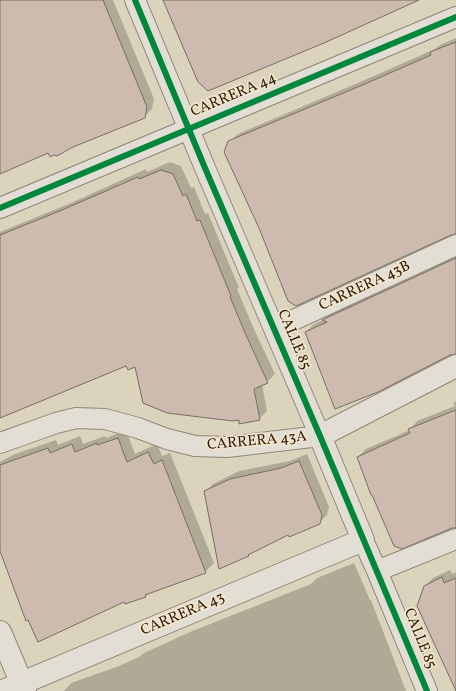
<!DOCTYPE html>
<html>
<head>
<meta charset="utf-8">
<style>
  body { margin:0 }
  canvas { display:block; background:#dbd3bc }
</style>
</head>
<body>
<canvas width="456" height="691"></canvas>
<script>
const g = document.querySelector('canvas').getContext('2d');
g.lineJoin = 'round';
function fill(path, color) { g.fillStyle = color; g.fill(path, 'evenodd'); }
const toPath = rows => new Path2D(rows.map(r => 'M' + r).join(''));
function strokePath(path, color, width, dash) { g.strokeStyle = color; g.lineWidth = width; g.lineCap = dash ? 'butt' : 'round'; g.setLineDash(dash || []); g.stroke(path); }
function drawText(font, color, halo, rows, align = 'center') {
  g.font = font + ' Vollkorn,serif'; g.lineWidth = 3.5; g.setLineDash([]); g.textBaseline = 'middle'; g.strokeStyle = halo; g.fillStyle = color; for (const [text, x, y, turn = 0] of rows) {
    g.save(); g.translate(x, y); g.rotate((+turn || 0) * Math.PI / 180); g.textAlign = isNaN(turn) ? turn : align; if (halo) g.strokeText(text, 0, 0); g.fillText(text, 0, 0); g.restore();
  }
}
const shadow = toPath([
  [0,0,113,0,154,99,152,109,144,117,54,154,48,152,0,173],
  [456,38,456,233,229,142,238,134,374,76,435,49,440,45],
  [170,162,181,166,191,188,194,187,205,214,208,213,239,288,237,289,253,327,275,374,267,382,262,384,267,411,259,419,240,419,136,366,127,364,0,417,0,232,71,203,146,169,147,172],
  [456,254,456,350,306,332,314,324,323,320,331,312],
  [456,401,456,527,358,457,366,449,410,430,417,421,455,406,453,403],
  [126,430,135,454,157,444,162,456,170,453,214,563,205,572,149,593,146,596,0,546,0,462,15,454,56,440,58,445,80,436,83,444,105,436,106,438],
  [307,454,329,507,327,515,319,523,288,534,252,552,248,555,220,567,206,491,213,484,239,471,290,461],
  [354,563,370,600,371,600,406,691,64,691,71,683,119,666,139,657,144,653,190,632,311,584,317,578],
  [450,570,452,574,456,572,456,689,425,586,433,578]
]);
const building = toPath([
  [0,0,103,0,147,107,145,118,73,147,57,156,54,155,50,157,48,153,0,174,0,0],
  [163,0,419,0,324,43,208,91,198,82,163,0],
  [456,42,456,234,451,235,296,306,288,301,259,228,224,152,228,141,365,84,431,55,430,52,456,42],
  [161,170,173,174,183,196,186,194,197,221,200,220,231,296,230,297,246,335,268,383,254,389,260,420,239,424,239,420,233,421,167,413,143,403,135,367,128,370,126,366,0,418,0,235,62,210,138,177,139,179,161,170],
  [456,258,456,354,450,355,378,392,335,409,305,332,327,322,322,320,456,258],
  [456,410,456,528,452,528,402,549,394,546,372,495,371,495,357,457,410,433,408,429,456,410],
  [118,438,127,462,148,452,154,464,162,460,206,573,145,595,146,597,125,604,124,602,38,642,28,620,26,621,0,551,0,465,48,448,50,453,72,444,75,452,97,443,97,445,118,438],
  [299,461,322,515,320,524,289,537,288,535,248,555,249,556,219,569,204,491,230,479,281,468,299,461],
  [442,577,444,583,456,578,456,691,417,606,424,586,442,577]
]);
const minor = toPath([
  [0,208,456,17],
  [274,329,456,245],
  [0,443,56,423,76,418,105,419,138,428,167,439,195,446,227,447,320,436,205,168,135,0],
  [363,540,377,571,427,691],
  [377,571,456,539]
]);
const tertiary = toPath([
  [0,632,25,691],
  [3,691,363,540,320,436,456,366]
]);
const cycleway = toPath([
  [135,0,205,168,320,436,427,691],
  [0,208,456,17]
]);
const streetNames = [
  ["CARRERA 44",234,96,-23],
  ["CARRERA 43B",365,287,-25],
  ["CALLE 85",293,340,67],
  ["CARRERA 43A",257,442,-5],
  ["CARRERA 43",183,615,-23],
  ["CALLE 85",419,639,68]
];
fill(shadow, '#0003');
fill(building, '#cebbaf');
strokePath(building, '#766e61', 1);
strokePath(minor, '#8f8778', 22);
strokePath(tertiary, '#8f8778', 24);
strokePath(minor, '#e3ded3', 20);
strokePath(tertiary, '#e3ded3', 22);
strokePath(cycleway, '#00873e', 6);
drawText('15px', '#31180a', '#f0e6cb', streetNames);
</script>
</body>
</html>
